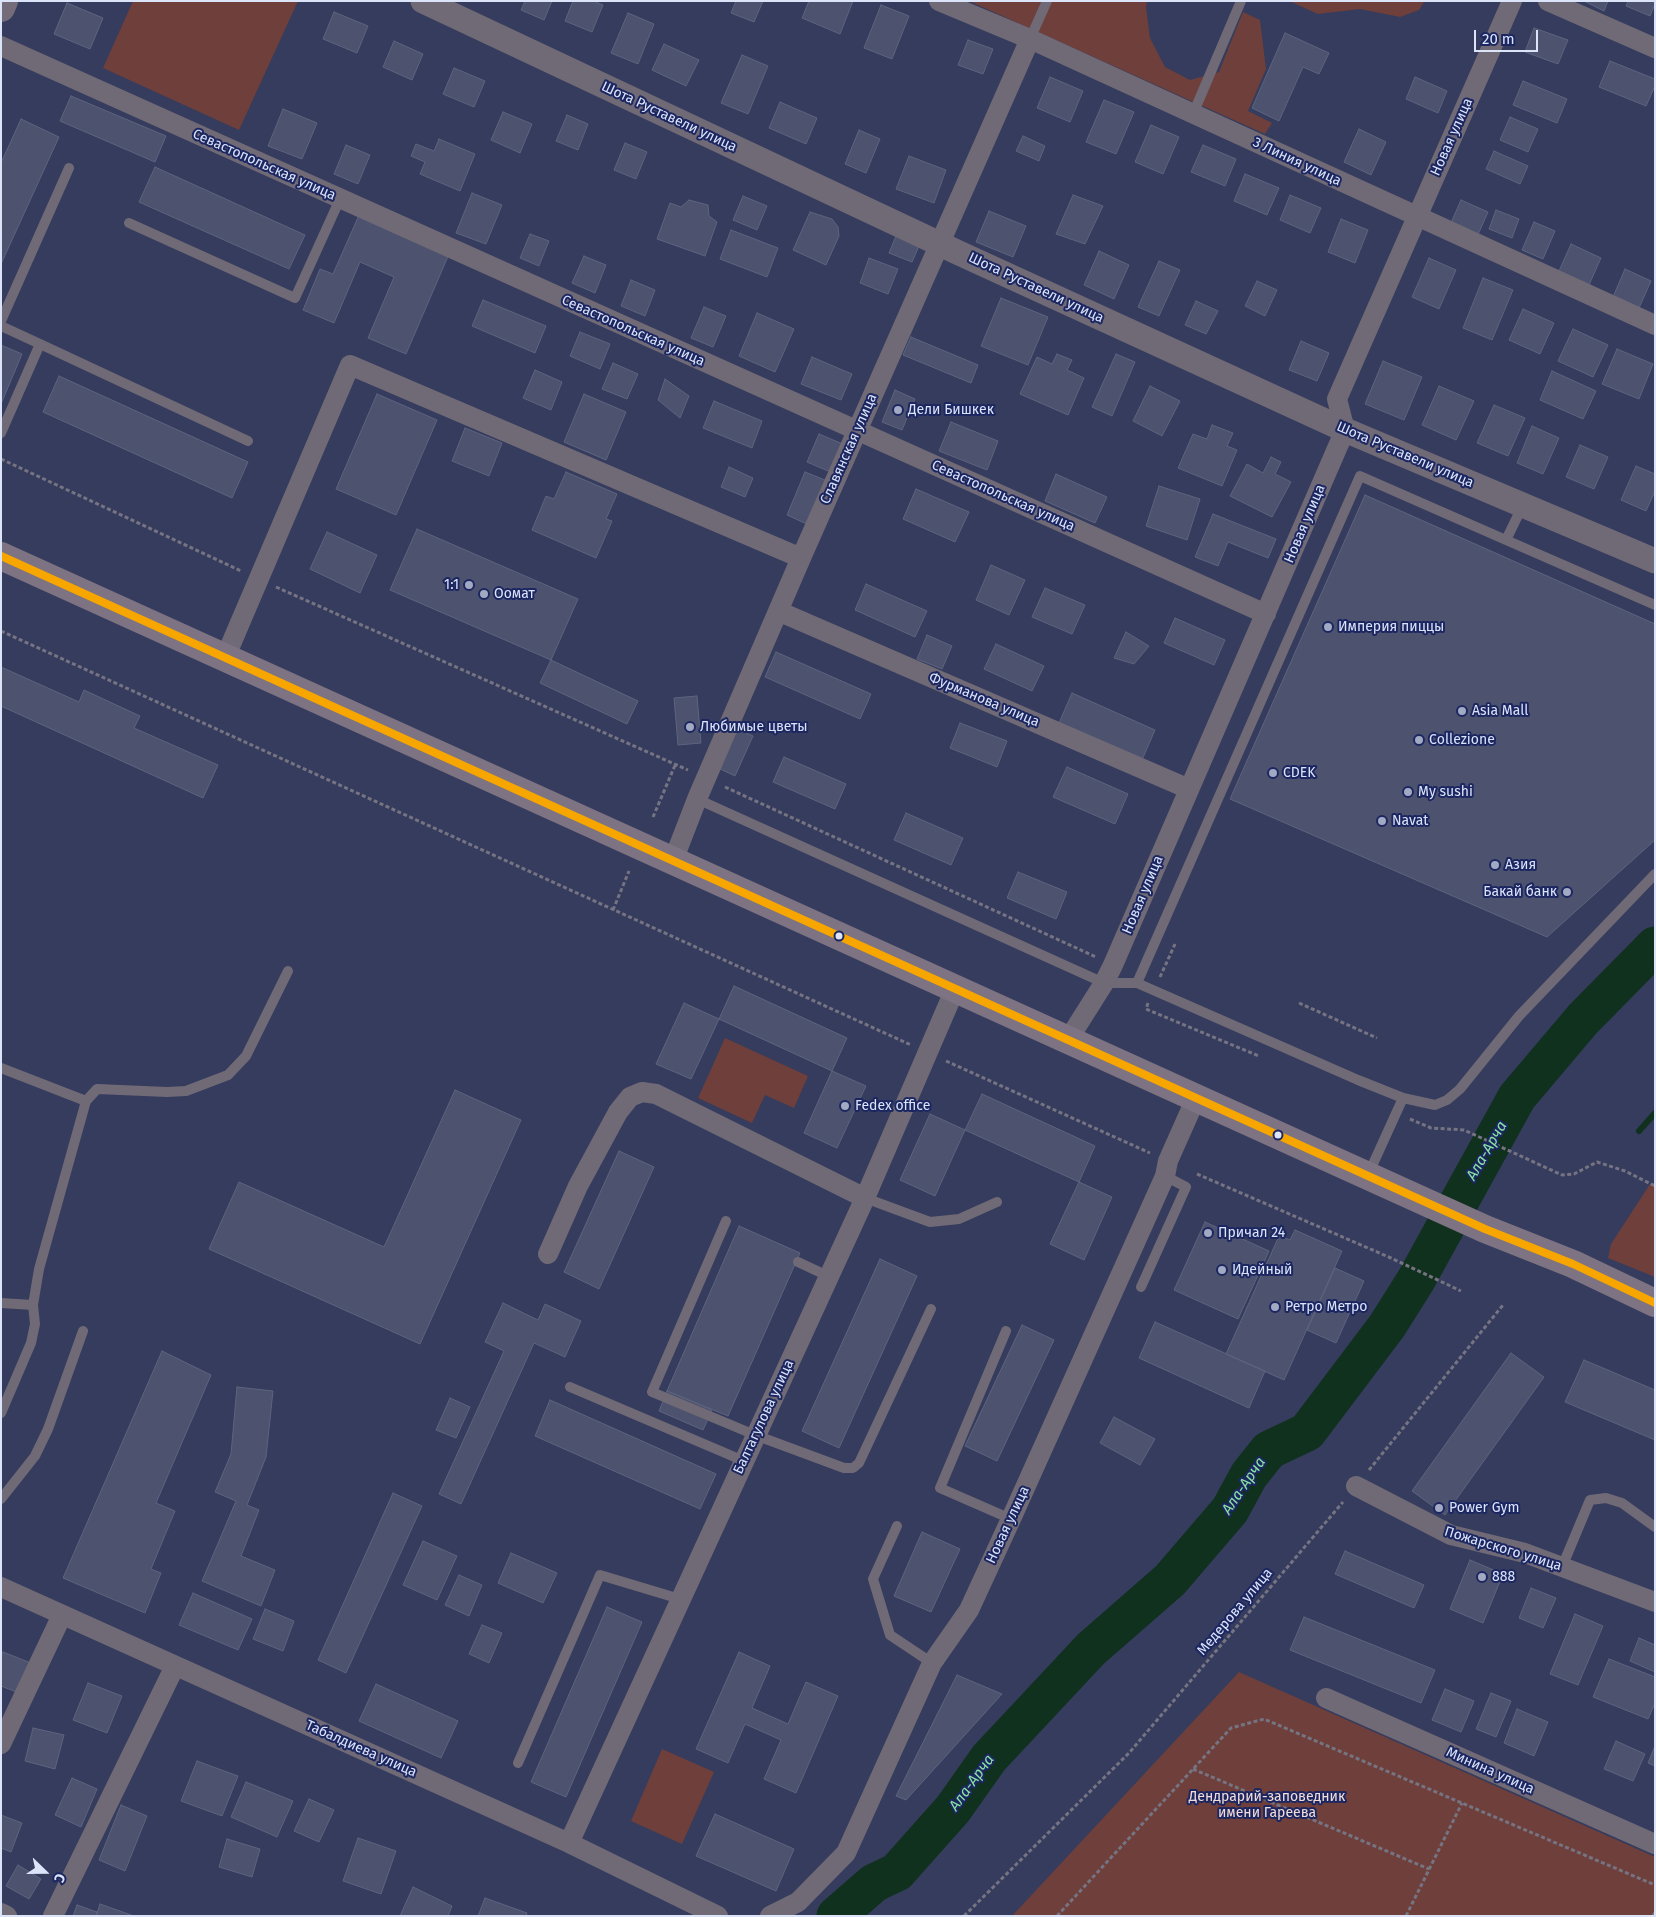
<!DOCTYPE html>
<html>
<head>
<meta charset="utf-8">
<style>
  body { margin:0 }
  #map { position:relative; width:1656px; height:1917px; overflow:hidden; background:#353c5d; font-family:"Fira Sans",sans-serif }
  canvas { display:block }
  .frame { position:absolute; inset:0; border:2px solid #dce4fa; pointer-events:none }
  .north { position:absolute; left:20px; top:1847px; width:50px; height:50px; -webkit-text-stroke:4px #1c2761; paint-order:stroke; rotate:112deg; font-size:14px; font-weight:700; line-height:20px; text-align:center; color:#dce4fa }
  .north::after { content:''; display:block; margin:auto; width:18px; height:22px; background:#dce4fa; clip-path:polygon(50% 0,100% 100%,50% 72%,0 100%) }
  .scale { position:absolute; left:1474px; top:30px; width:64px; height:22px; box-sizing:border-box; border:2px solid #dce4fa; border-top:0; padding-left:6px; font-size:15px; line-height:18px; white-space:nowrap; color:#dce4fa; -webkit-text-stroke:4px #1c2761; paint-order:stroke }
</style>
</head>
<body>
<div id="map">
<canvas width="1656" height="1917"></canvas>
<div class="frame"></div>
<div class="north">С</div>
<div class="scale">20 m</div>
</div>
<script>
const g = document.querySelector('canvas').getContext('2d');
g.lineJoin = 'round';
function fill(path, color) { g.fillStyle = color; g.fill(path, 'evenodd'); }
const toPath = rows => new Path2D(rows.map(r => 'M' + r).join(''));
function strokePath(path, color, width, dash) { g.strokeStyle = color; g.lineWidth = width; g.lineCap = dash ? 'butt' : 'round'; g.setLineDash(dash || []); g.stroke(path); }
function drawText(font, color, halo, rows, align = 'center') {
  g.font = font + ' "Fira Sans",sans-serif'; g.lineWidth = 4; g.setLineDash([]); g.textBaseline = 'middle'; g.strokeStyle = halo; g.fillStyle = color; for (const [text, x, y, turn = 0] of rows) {
    g.save(); g.translate(x, y); g.rotate((+turn || 0) * Math.PI / 180); g.textAlign = isNaN(turn) ? turn : align; if (halo) g.strokeText(text, 0, 0); g.fillText(text, 0, 0); g.restore();
  }
}
const green = toPath([
  [133,1,298,1,239,130,103,68],
  [969,1,1147,1,1146,7,1150,38,1165,67,1190,80,1219,72,1243,12,1260,20,1266,69,1248,111,1272,123,1265,134],
  [1289,1,1422,1,1424,2,1419,10,1400,17,1360,9,1318,14],
  [725,1038,808,1076,794,1108,765,1095,752,1123,698,1098],
  [1650,1184,1655,1186,1655,1277,1608,1258,1611,1244],
  [1239,1672,1655,1857,1655,1916,1012,1916],
  [662,1749,714,1772,682,1844,631,1821]
]);
const stream = toPath([
  [1639,1131,1655,1113]
]);
const river = toPath([
  [836,1916,874,1883,897,1872,953,1809,989,1758,1091,1649,1170,1580,1230,1510,1249,1475,1269,1450,1307,1432,1387,1326,1416,1280,1517,1097,1583,1019,1655,946]
]);
const building = toPath([
  [525,1,552,1,544,20,521,10,525,1],
  [573,1,593,1,603,5,592,32,565,21,573,1],
  [736,1,763,1,754,22,731,13,736,1],
  [809,1,853,1,840,34,802,18,809,1],
  [1584,1,1608,1,1604,11,1584,1],
  [1628,1,1655,1,1655,4,1650,16,1626,6,1628,1],
  [67,3,103,18,90,49,54,34,67,3],
  [881,5,909,16,892,59,864,48,881,5],
  [334,12,368,26,357,53,323,39,334,12],
  [628,13,654,24,638,64,611,53,628,13],
  [1534,28,1568,40,1558,64,1525,52,1534,28],
  [1285,33,1329,53,1319,74,1303,67,1279,121,1252,108,1285,33],
  [968,40,993,49,983,74,958,65,968,40],
  [394,41,423,54,412,80,383,67,394,41],
  [664,44,699,60,686,86,652,70,664,44],
  [742,55,768,66,748,114,721,103,742,55],
  [1610,61,1655,79,1655,86,1646,106,1599,87,1610,61],
  [454,68,485,81,474,107,443,94,454,68],
  [1050,77,1083,91,1070,122,1037,108,1050,77],
  [1415,77,1447,91,1438,113,1406,99,1415,77],
  [1523,81,1567,99,1557,123,1513,105,1523,81],
  [71,96,166,136,155,162,60,121,71,96],
  [1104,100,1134,112,1116,154,1086,142,1104,100],
  [780,102,817,118,806,144,769,128,780,102],
  [283,109,317,123,302,159,268,146,283,109],
  [503,112,532,124,520,153,491,140,503,112],
  [567,115,588,124,578,150,556,141,567,115],
  [1510,117,1538,129,1528,152,1500,140,1510,117],
  [21,119,59,137,1,264,1,163,21,119],
  [1151,125,1179,137,1163,174,1135,162,1151,125],
  [1359,129,1386,142,1371,175,1344,162,1359,129],
  [859,130,880,139,866,173,845,164,859,130],
  [1023,136,1045,146,1039,161,1016,151,1023,136],
  [439,139,475,154,460,191,420,174,425,162,411,156,416,144,434,151,439,139],
  [625,143,647,152,636,179,614,170,625,143],
  [346,145,370,155,358,184,334,174,346,145],
  [1203,145,1236,159,1225,186,1191,172,1203,145],
  [1494,151,1528,166,1520,184,1486,169,1494,151],
  [909,156,946,170,934,203,896,189,909,156],
  [155,167,305,235,289,269,139,202,155,167],
  [1245,174,1279,188,1267,215,1234,201,1245,174],
  [472,193,502,205,486,244,456,233,472,193],
  [1073,195,1103,206,1085,244,1056,234,1073,195],
  [1290,195,1321,208,1310,233,1280,220,1290,195],
  [743,196,767,206,757,230,733,220,743,196],
  [689,200,708,205,709,216,717,222,705,256,657,239,670,203,681,207,689,200],
  [1461,200,1488,212,1477,237,1450,225,1461,200],
  [1496,210,1519,219,1512,238,1489,229,1496,210],
  [989,211,1026,226,1013,257,976,242,989,211],
  [810,212,832,219,838,227,839,236,826,265,793,250,810,212],
  [359,215,449,254,406,354,368,338,394,277,360,262,334,323,303,310,320,269,333,274,359,215],
  [1341,219,1368,230,1355,263,1328,252,1341,219],
  [1534,222,1555,231,1543,259,1522,250,1534,222],
  [731,230,778,248,767,277,720,259,731,230],
  [530,234,549,241,539,266,520,258,530,234],
  [896,236,919,246,912,262,889,253,896,236],
  [1571,244,1601,258,1589,285,1559,271,1571,244],
  [1099,251,1129,265,1114,299,1084,285,1099,251],
  [584,256,606,265,595,293,572,283,584,256],
  [869,258,898,269,888,294,860,283,869,258],
  [1429,258,1456,270,1439,309,1412,297,1429,258],
  [1159,261,1180,270,1159,316,1138,307,1159,261],
  [1625,269,1651,281,1639,308,1613,297,1625,269],
  [1483,278,1513,290,1492,340,1463,328,1483,278],
  [631,280,655,290,645,316,621,306,631,280],
  [1257,281,1277,290,1265,316,1245,306,1257,281],
  [1001,298,1048,317,1028,365,981,346,1001,298],
  [483,300,546,326,535,353,472,326,483,300],
  [1196,301,1218,311,1206,334,1185,325,1196,301],
  [704,307,726,316,713,347,691,338,704,307],
  [1523,309,1554,323,1540,354,1509,340,1523,309],
  [757,313,794,329,775,372,739,356,757,313],
  [1573,329,1608,345,1593,377,1558,361,1573,329],
  [580,332,610,344,600,369,570,356,580,332],
  [911,337,978,365,971,383,903,355,911,337],
  [1301,341,1329,353,1317,381,1289,370,1301,341],
  [1,345,22,354,1,404,1,345],
  [1617,349,1653,364,1639,399,1602,384,1617,349],
  [1057,354,1072,360,1067,370,1084,378,1068,415,1020,394,1037,357,1052,364,1057,354],
  [1116,354,1135,362,1112,416,1092,407,1116,354],
  [812,357,852,374,841,400,801,384,812,357],
  [1383,361,1422,377,1404,420,1365,404,1383,361],
  [613,363,638,374,627,399,602,389,613,363],
  [535,370,562,382,551,410,523,398,535,370],
  [1552,371,1596,391,1583,419,1540,400,1552,371],
  [59,376,248,462,232,498,43,412,59,376],
  [665,379,689,396,680,418,658,400,665,379],
  [1150,386,1180,401,1162,436,1133,421,1150,386],
  [1439,386,1474,401,1456,440,1422,425,1439,386],
  [895,390,915,399,902,430,882,422,895,390],
  [377,394,437,420,396,515,336,489,377,394],
  [584,394,626,412,606,460,564,442,584,394],
  [714,401,762,421,752,448,703,428,714,401],
  [1494,405,1525,418,1508,456,1477,443,1494,405],
  [951,422,998,441,987,470,939,451,951,422],
  [1212,425,1233,433,1227,446,1237,450,1222,486,1178,468,1193,434,1207,439,1212,425],
  [1532,426,1559,438,1543,474,1517,463,1532,426],
  [465,428,502,443,489,476,452,461,465,428],
  [819,434,845,445,833,473,807,462,819,434],
  [1580,445,1608,457,1594,489,1566,477,1580,445],
  [1271,457,1281,462,1275,474,1291,482,1272,517,1230,496,1247,464,1263,473,1271,457],
  [1636,466,1655,474,1655,491,1646,511,1621,500,1636,466],
  [729,467,753,478,745,497,721,487,729,467],
  [566,472,617,494,606,519,612,521,596,558,532,530,546,496,554,499,566,472],
  [805,472,830,482,811,526,787,515,805,472],
  [1056,474,1107,497,1095,523,1045,501,1056,474],
  [1159,486,1200,499,1187,540,1146,526,1159,486],
  [916,489,969,512,955,542,903,519,916,489],
  [1365,495,1655,624,1655,840,1547,937,1230,799,1365,495],
  [1213,514,1276,539,1268,558,1228,542,1218,566,1195,557,1213,514],
  [417,529,578,599,551,660,390,590,417,529],
  [327,532,377,555,360,593,310,569,327,532],
  [991,565,1025,580,1009,615,976,600,991,565],
  [866,584,927,611,915,637,855,610,866,584],
  [1045,588,1085,605,1072,634,1032,617,1045,588],
  [1175,618,1225,640,1214,665,1164,643,1175,618],
  [1126,632,1149,646,1134,664,1114,658,1126,632],
  [927,635,952,646,942,669,917,659,927,635],
  [996,644,1044,666,1032,691,984,669,996,644],
  [776,652,871,694,860,719,765,677,776,652],
  [551,660,638,701,627,724,540,683,551,660],
  [1,667,79,702,84,690,140,716,134,728,218,765,203,798,1,706,1,667],
  [1072,693,1155,730,1142,760,1059,723,1072,693],
  [697,696,701,743,678,745,674,698,697,696],
  [960,723,1007,741,997,767,950,748,960,723],
  [734,727,753,736,735,776,716,767,734,727],
  [784,757,846,784,835,809,773,782,784,757],
  [1067,767,1128,794,1115,824,1053,797,1067,767],
  [906,813,963,838,951,865,894,840,906,813],
  [1018,872,1067,892,1056,919,1007,898,1018,872],
  [734,986,847,1038,832,1071,719,1019,734,986],
  [684,1003,719,1019,691,1079,656,1064,684,1003],
  [832,1071,866,1086,837,1148,804,1133,832,1071],
  [455,1090,521,1120,420,1344,209,1249,239,1182,384,1247,455,1090],
  [982,1094,1095,1146,1079,1182,965,1130,982,1094],
  [930,1114,965,1130,935,1196,900,1180,930,1114],
  [619,1151,654,1167,599,1289,564,1272,619,1151],
  [1079,1182,1112,1197,1084,1260,1050,1244,1079,1182],
  [1205,1222,1269,1251,1238,1319,1174,1290,1205,1222],
  [739,1226,800,1253,728,1416,667,1391,739,1226],
  [1295,1230,1342,1251,1284,1380,1226,1354,1279,1236,1290,1240,1295,1230],
  [880,1259,917,1276,839,1448,802,1431,880,1259],
  [1335,1268,1364,1281,1336,1343,1307,1330,1335,1268],
  [503,1303,538,1320,545,1304,581,1321,565,1357,534,1343,461,1504,439,1494,504,1351,485,1342,503,1303],
  [1155,1322,1265,1371,1249,1408,1139,1358,1155,1322],
  [1022,1325,1054,1340,997,1461,965,1446,1022,1325],
  [162,1351,211,1375,156,1503,175,1511,151,1569,161,1573,145,1613,63,1578,162,1351],
  [1511,1353,1544,1377,1445,1515,1412,1491,1511,1353],
  [1584,1360,1655,1390,1655,1440,1565,1402,1584,1360],
  [237,1387,273,1391,266,1457,247,1505,259,1510,241,1556,275,1570,261,1606,202,1581,236,1501,215,1492,231,1454,237,1387],
  [667,1391,712,1410,703,1430,659,1411,667,1391],
  [450,1398,470,1407,456,1438,436,1430,450,1398],
  [550,1400,716,1474,700,1509,535,1436,550,1400],
  [1114,1417,1155,1439,1140,1465,1100,1443,1114,1417],
  [393,1493,422,1506,346,1673,318,1660,393,1493],
  [922,1532,960,1549,931,1612,894,1596,922,1532],
  [423,1541,457,1556,437,1600,403,1585,423,1541],
  [1345,1551,1424,1585,1414,1608,1335,1574,1345,1551],
  [511,1553,557,1573,543,1603,498,1583,511,1553],
  [1470,1560,1503,1574,1483,1623,1450,1609,1470,1560],
  [459,1575,482,1585,469,1616,445,1605,459,1575],
  [1531,1588,1556,1598,1543,1628,1519,1618,1531,1588],
  [193,1593,252,1619,238,1650,179,1625,193,1593],
  [607,1607,642,1622,566,1797,531,1782,607,1607],
  [265,1609,294,1621,283,1651,253,1639,265,1609],
  [1575,1614,1603,1626,1578,1685,1550,1674,1575,1614],
  [1304,1617,1435,1670,1421,1703,1290,1650,1304,1617],
  [482,1625,502,1633,489,1663,469,1654,482,1625],
  [1639,1638,1655,1645,1655,1672,1630,1661,1639,1638],
  [3,1652,31,1663,19,1693,1,1686,1,1657,3,1652],
  [739,1652,770,1666,752,1708,788,1724,806,1682,838,1696,796,1793,764,1779,781,1740,745,1724,728,1763,696,1749,739,1652],
  [1609,1659,1655,1677,1655,1703,1648,1719,1593,1697,1609,1659],
  [957,1675,1002,1694,906,1800,896,1796,957,1675],
  [88,1683,122,1696,107,1733,73,1720,88,1683],
  [376,1684,458,1721,441,1758,359,1721,376,1684],
  [1445,1689,1474,1701,1461,1732,1432,1720,1445,1689],
  [1491,1693,1511,1701,1496,1737,1476,1729,1491,1693],
  [1517,1709,1548,1722,1534,1756,1504,1743,1517,1709],
  [33,1728,64,1735,55,1769,25,1761,33,1728],
  [1616,1741,1645,1754,1633,1781,1604,1769,1616,1741],
  [1655,1746,1655,1766,1648,1763,1655,1746],
  [197,1761,238,1776,222,1816,181,1801,197,1761],
  [72,1778,97,1789,81,1827,55,1815,72,1778],
  [246,1782,293,1801,277,1837,231,1817,246,1782],
  [309,1799,334,1810,319,1842,294,1831,309,1799],
  [121,1805,147,1816,125,1871,99,1860,121,1805],
  [715,1814,794,1849,776,1891,696,1856,715,1814],
  [1,1815,22,1823,11,1852,1,1848,1,1815],
  [358,1838,396,1851,381,1894,343,1881,358,1838],
  [227,1839,260,1849,252,1877,219,1867,227,1839],
  [18,1865,41,1879,29,1899,6,1886,18,1865],
  [413,1887,452,1906,448,1916,400,1916,413,1887],
  [485,1898,527,1913,526,1916,478,1916,485,1898],
  [100,1904,134,1916,96,1916,100,1904],
  [77,1905,97,1912,96,1916,73,1916,77,1905]
]);
const path = toPath([
  [1,459,241,571],
  [276,587,688,770],
  [1,631,911,1045],
  [725,787,1096,957],
  [653,817,676,763],
  [613,910,629,871],
  [1160,977,1175,944],
  [1148,1003,1146,1009,1259,1056],
  [1299,1003,1377,1038],
  [946,1061,1150,1153],
  [1410,1119,1431,1128,1464,1130,1562,1175,1574,1174,1597,1162,1625,1171,1655,1186],
  [1197,1174,1391,1258,1461,1291],
  [1369,1470,1503,1305],
  [1193,1769,1429,1869],
  [964,1916,1129,1753,1343,1502],
  [1057,1916,1231,1728,1264,1719,1655,1885],
  [1406,1916,1462,1803],
  [1653,1916,1655,1912]
]);
const service = toPath([
  [1030,39,1047,1],
  [1193,114,1241,1],
  [129,223,295,298,340,199],
  [1,321,69,168],
  [1,326,40,344],
  [1,433,40,344,248,441],
  [1523,505,1506,540,1655,605],
  [697,799,1104,983,1137,983,1358,1080,1403,1098,1435,1105,1447,1100,1460,1089,1519,1016,1655,874],
  [1137,983,1360,476,1506,540],
  [1,1068,86,1101],
  [1368,1175,1403,1098],
  [865,1198,930,1222,959,1219,997,1202],
  [726,1221,652,1392,755,1435,844,1468,853,1468,859,1463,931,1309],
  [798,1262,830,1277],
  [1141,1287,1186,1187,1165,1176],
  [1,1303,33,1305],
  [1006,1331,940,1488,1011,1519],
  [570,1387,744,1461],
  [1,1413,31,1343,35,1324,33,1305,39,1269,86,1101,97,1089,167,1092,186,1091,228,1075,246,1056,288,971],
  [1,1499,35,1456,48,1429,83,1331],
  [897,1526,873,1579,890,1635,932,1663],
  [1562,1567,1590,1500,1606,1498,1622,1503,1655,1527],
  [518,1763,600,1575,680,1599]
]);
const minor = toPath([
  [939,1,1030,39,1655,325],
  [1548,1,1655,48],
  [1,46,1266,614],
  [778,611,1189,789],
  [225,658,350,365,801,558],
  [673,861,697,799,801,558,1030,39],
  [1068,1040,1104,983,1113,965,1345,430,1337,399,1512,1],
  [548,1254,578,1186,618,1112,630,1097,642,1092,656,1094,865,1198],
  [1356,1486,1451,1535,1525,1553,1655,1602],
  [1,1587,569,1843,718,1916],
  [1326,1698,1655,1844],
  [1,1744,62,1615],
  [569,1843,865,1198,955,989],
  [1,1913,7,1916],
  [53,1916,175,1666],
  [770,1916,798,1902,846,1853,932,1663,969,1610,1011,1519,1165,1176,1168,1161,1196,1098]
]);
const tertiary = toPath([
  [423,1,959,253,1345,430,1655,561]
]);
const secondary = toPath([
  [1,8,4,1]
]);
const primary = toPath([
  [1,556,1485,1229,1573,1264,1655,1303]
]);
const bus1 = toPath([
  [1,556,1485,1229,1573,1264,1655,1303]
]);
const markers = [
  [898,410,5,"#a2a9c3"],
  [469,585,5,"#a2a9c3"],
  [484,594,5,"#a2a9c3"],
  [1328,627,5,"#a2a9c3"],
  [1462,711,5,"#a2a9c3"],
  [690,727,5,"#a2a9c3"],
  [1419,740,5,"#a2a9c3"],
  [1273,773,5,"#a2a9c3"],
  [1408,792,5,"#a2a9c3"],
  [1382,821,5,"#a2a9c3"],
  [1495,865,5,"#a2a9c3"],
  [1567,892,5,"#a2a9c3"],
  [839,936,4.5,"#dce4fa"],
  [845,1106,5,"#a2a9c3"],
  [1278,1135,4.5,"#dce4fa"],
  [1208,1233,5,"#a2a9c3"],
  [1222,1270,5,"#a2a9c3"],
  [1275,1307,5,"#a2a9c3"],
  [1439,1508,5,"#a2a9c3"],
  [1482,1577,5,"#a2a9c3"]
];
const streetNames = [
  ["Шота Руставели улица",669,117,25],
  ["Новая улица",1452,137,-66],
  ["3 Линия улица",1297,162,25],
  ["Севастопольская улица",264,165,24],
  ["Шота Руставели улица",1036,288,25],
  ["Севастопольская улица",633,331,24],
  ["Славянская улица",849,449,-66],
  ["Шота Руставели улица",1405,455,23],
  ["Севастопольская улица",1003,496,24],
  ["Новая улица",1305,524,-67],
  ["Фурманова улица",984,700,23],
  ["Новая улица",1143,895,-67],
  ["Балтагулова улица",764,1417,-65],
  ["Новая улица",1008,1525,-65],
  ["Пожарского улица",1503,1549,17],
  ["Медерова улица",1235,1612,-50],
  ["Табалдиева улица",361,1749,24],
  ["Минина улица",1490,1771,24]
];
const poiNames = [
  ["Дели Бишкек",908,410],
  ["1:1",459,585,"right"],
  ["Оомат",494,594],
  ["Империя пиццы",1338,627],
  ["Asia Mall",1472,711],
  ["Любимые цветы",700,727],
  ["Cоllezione",1429,740],
  ["CDEK",1283,773],
  ["My sushi",1418,792],
  ["Navat",1392,821],
  ["Азия",1505,865],
  ["Бакай банк",1557,892,"right"],
  ["Fedex office",855,1106],
  ["Причал 24",1218,1233],
  ["Идейный",1232,1270],
  ["Ретро Метро",1285,1307],
  ["Power Gym",1449,1508],
  ["888",1492,1577]
];
const parkNames = [
  ["Дендрарий-заповедник",1267,1797],
  ["имени Гареева",1267,1813]
];
const waterNames = [
  ["Ала-Арча",1487,1151,-60],
  ["Ала-Арча",1244,1486,-56],
  ["Ала-Арча",972,1783,-54]
];
fill(green, '#6e3f3b');
strokePath(stream, '#10311e', 6);
strokePath(river, '#10311e', 39);
fill(building, '#4d536e');
strokePath(building, '#5d647f', 1);
strokePath(path, '#767482', 3, [4, 2.5]);
strokePath(service, '#706976', 10);
strokePath(minor, '#706976', 20);
strokePath(tertiary, '#706976', 25);
strokePath(secondary, '#756c7a', 28);
strokePath(primary, '#7d7382', 28);
strokePath(bus1, '#f7a600', 8);
for (const [x, y, r, color] of markers) { const dot = new Path2D(); dot.arc(x, y, r, 0, 2 * Math.PI); g.fillStyle = color; g.fill(dot); strokePath(dot, '#1c2761', 2); }
drawText('14px', '#dce4fa', '#1c2761', streetNames);
drawText('14px', '#dce4fa', '#1c2761', poiNames, 'left');
drawText('14px', '#f4ddd9', '#1c2761', parkNames);
drawText('italic 15px', '#8ae5a1', '#1c2761', waterNames);
</script>
</body>
</html>
